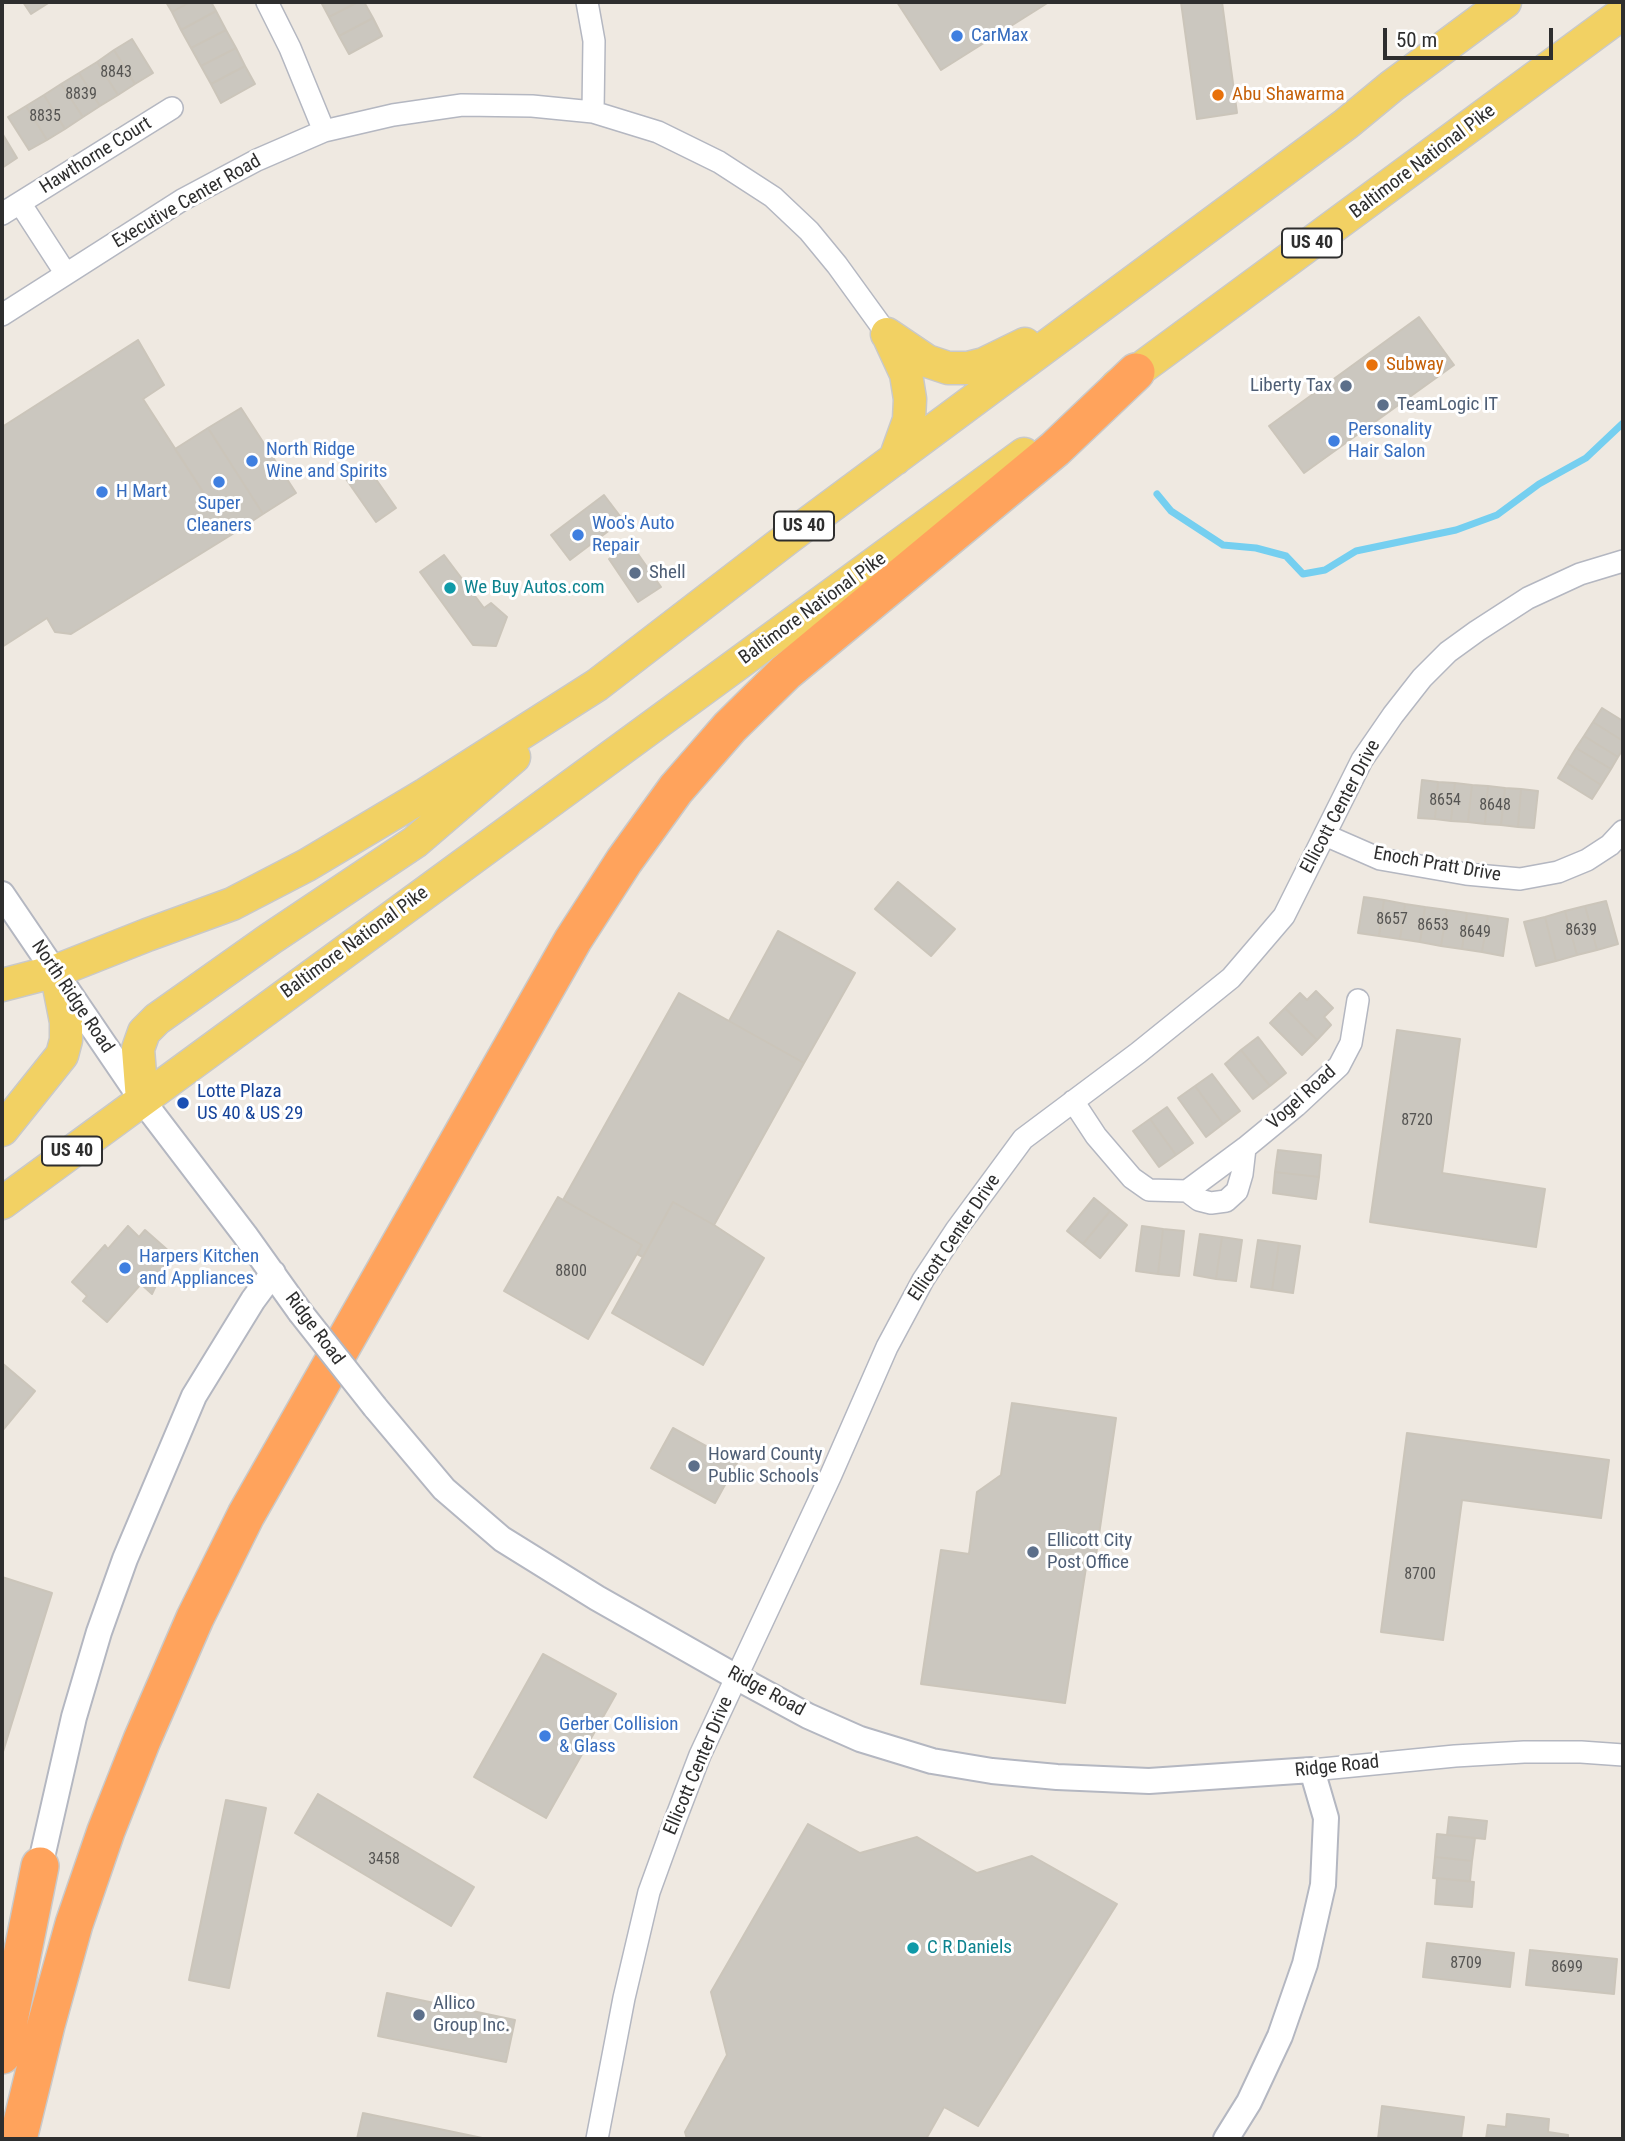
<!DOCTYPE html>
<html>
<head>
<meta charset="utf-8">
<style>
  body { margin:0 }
  #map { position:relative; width:1625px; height:2141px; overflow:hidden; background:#efe9e1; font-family:"Roboto Condensed",sans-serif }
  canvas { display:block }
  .frame { position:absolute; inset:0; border:4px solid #2e2e2e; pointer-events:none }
  .scale { position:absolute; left:1383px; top:28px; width:170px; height:32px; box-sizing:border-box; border:4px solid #2e2e2e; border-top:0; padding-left:9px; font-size:21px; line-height:24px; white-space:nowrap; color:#2e2e2e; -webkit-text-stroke:5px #fff; paint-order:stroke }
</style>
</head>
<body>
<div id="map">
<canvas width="1625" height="2141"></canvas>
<div class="frame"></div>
<div class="scale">50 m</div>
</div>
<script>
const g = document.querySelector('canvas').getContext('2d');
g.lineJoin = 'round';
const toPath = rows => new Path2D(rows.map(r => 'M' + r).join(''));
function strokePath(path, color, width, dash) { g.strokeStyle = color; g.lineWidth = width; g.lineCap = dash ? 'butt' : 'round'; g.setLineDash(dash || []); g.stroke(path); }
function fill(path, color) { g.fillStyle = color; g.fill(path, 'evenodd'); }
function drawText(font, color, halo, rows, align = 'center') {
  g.font = font + ' "Roboto Condensed",sans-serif'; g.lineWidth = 6; g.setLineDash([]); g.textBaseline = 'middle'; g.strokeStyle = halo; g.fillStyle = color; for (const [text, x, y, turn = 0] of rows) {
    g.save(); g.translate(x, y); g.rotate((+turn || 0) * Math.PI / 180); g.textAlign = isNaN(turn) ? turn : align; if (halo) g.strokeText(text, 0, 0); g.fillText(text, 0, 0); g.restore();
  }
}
const stream = toPath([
  [1157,494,1171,511,1223,545,1256,548,1286,556,1303,574,1325,570,1356,551,1456,530,1497,515,1539,484,1586,458,1623,423]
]);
const building = toPath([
  [23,2,50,2,31,14,23,2],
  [166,2,190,2,172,12,166,2],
  [190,2,211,2,216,11,181,30,172,12,190,2],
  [321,2,358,2,329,17,321,2],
  [358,2,364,2,373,18,339,36,329,17,358,2],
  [897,2,1049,2,941,70,897,2],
  [1181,2,1222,2,1237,113,1197,119,1181,2],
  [216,11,226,30,191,48,181,30,216,11],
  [373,18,382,36,349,54,339,36,373,18],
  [226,30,236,48,201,66,191,48,226,30],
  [132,39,153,73,135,84,114,50,132,39],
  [236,48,245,66,211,84,201,66,236,48],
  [114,50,135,84,118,95,97,62,114,50],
  [97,62,118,95,100,106,79,73,97,62],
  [245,66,255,84,221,103,211,84,245,66],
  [79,73,100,106,83,117,61,84,79,73],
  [61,84,83,117,65,129,44,95,61,84],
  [44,95,65,129,47,140,26,106,44,95],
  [26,106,47,140,29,150,8,117,26,106],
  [2,133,17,158,2,168,2,133],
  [1419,317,1454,365,1304,473,1269,426,1419,317],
  [138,340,164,385,143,399,231,535,71,634,55,632,47,618,2,647,2,427,138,340],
  [241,408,296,493,263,514,208,428,241,408],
  [208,428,263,514,231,535,175,449,208,428],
  [366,465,396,508,376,522,346,479,366,465],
  [604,495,623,520,570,560,551,535,604,495],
  [631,544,661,587,638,602,609,559,631,544],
  [444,555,484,608,491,603,507,617,496,646,473,645,420,572,444,555],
  [1602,708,1623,721,1623,741,1593,722,1602,708],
  [1593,722,1623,741,1623,749,1618,757,1584,736,1593,722],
  [1584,736,1618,757,1611,769,1576,748,1584,736],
  [1576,748,1611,769,1601,785,1567,763,1576,748],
  [1567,763,1601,785,1592,799,1558,778,1567,763],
  [1422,780,1438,782,1435,819,1418,818,1422,780],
  [1438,782,1455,783,1451,821,1435,819,1438,782],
  [1455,783,1472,785,1468,822,1451,821,1455,783],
  [1472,785,1488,786,1485,824,1468,822,1472,785],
  [1488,786,1505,788,1501,825,1485,824,1488,786],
  [1505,788,1521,789,1518,827,1501,825,1505,788],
  [1521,789,1538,791,1534,828,1518,827,1521,789],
  [898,882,955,929,931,956,875,909,898,882],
  [1364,897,1384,900,1379,936,1358,933,1364,897],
  [1384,900,1405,904,1400,939,1379,936,1384,900],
  [1606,901,1618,944,1597,950,1585,906,1606,901],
  [1405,904,1425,907,1420,942,1400,939,1405,904],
  [1585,906,1597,950,1577,955,1565,911,1585,906],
  [1425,907,1447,910,1441,946,1420,942,1425,907],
  [1447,910,1467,913,1462,949,1441,946,1447,910],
  [1565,911,1577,955,1556,961,1545,917,1565,911],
  [1467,913,1488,916,1482,952,1462,949,1467,913],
  [1488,916,1508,919,1503,956,1482,952,1488,916],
  [1545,917,1556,961,1536,966,1524,922,1545,917],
  [778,931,855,973,804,1063,729,1021,778,931],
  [1316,991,1333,1008,1324,1017,1331,1025,1317,1040,1285,1008,1300,993,1307,1000,1316,991],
  [679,993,804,1063,714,1225,673,1202,643,1257,637,1254,642,1245,563,1200,679,993],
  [1285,1008,1317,1040,1302,1055,1270,1023,1285,1008],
  [1397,1030,1460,1039,1442,1173,1545,1189,1536,1247,1370,1222,1397,1030],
  [1258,1037,1286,1073,1270,1086,1241,1050,1258,1037],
  [1241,1050,1270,1086,1253,1099,1225,1064,1241,1050],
  [1212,1074,1240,1111,1223,1124,1195,1086,1212,1074],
  [1195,1086,1223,1124,1206,1137,1178,1098,1195,1086],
  [1167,1107,1193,1143,1176,1155,1150,1119,1167,1107],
  [1150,1119,1176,1155,1159,1167,1133,1131,1150,1119],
  [1278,1150,1321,1155,1319,1177,1275,1172,1278,1150],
  [1275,1172,1319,1177,1316,1199,1273,1193,1275,1172],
  [558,1197,642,1245,588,1339,504,1291,558,1197],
  [1094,1198,1110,1211,1083,1244,1067,1231,1094,1198],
  [673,1202,714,1225,764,1258,703,1365,612,1313,673,1202],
  [1110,1211,1127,1225,1100,1258,1083,1244,1110,1211],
  [128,1226,139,1237,145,1230,171,1253,152,1294,141,1284,107,1322,83,1301,87,1296,72,1282,105,1245,108,1249,128,1226],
  [1142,1226,1163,1229,1158,1274,1136,1271,1142,1226],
  [1163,1229,1184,1231,1179,1276,1158,1274,1163,1229],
  [1200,1234,1222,1237,1216,1279,1194,1275,1200,1234],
  [1222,1237,1242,1240,1236,1281,1216,1279,1222,1237],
  [1258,1240,1279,1243,1272,1290,1251,1287,1258,1240],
  [1279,1243,1300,1246,1293,1293,1272,1290,1279,1243],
  [2,1363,35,1391,2,1431,2,1363],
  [1012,1403,1116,1418,1095,1562,1087,1561,1065,1703,921,1684,941,1550,969,1554,977,1492,1001,1475,1012,1403],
  [673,1428,737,1463,715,1503,651,1468,673,1428],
  [1407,1433,1609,1460,1601,1518,1462,1500,1443,1640,1381,1632,1407,1433],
  [2,1577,52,1593,2,1755,2,1577],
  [543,1654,616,1694,546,1818,474,1777,543,1654],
  [318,1794,474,1887,451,1926,295,1833,318,1794],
  [226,1800,266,1808,229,1988,189,1980,226,1800],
  [1449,1817,1487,1821,1485,1839,1447,1835,1449,1817],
  [808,1824,860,1853,917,1837,977,1873,1032,1856,1117,1904,978,2126,944,2107,926,2139,687,2139,685,2132,727,2055,711,1992,808,1824],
  [1437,1834,1475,1838,1472,1861,1435,1857,1437,1834],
  [1435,1857,1472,1861,1470,1881,1433,1878,1435,1857],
  [1437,1878,1474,1882,1472,1907,1435,1904,1437,1878],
  [1427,1943,1514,1953,1510,1987,1423,1977,1427,1943],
  [1530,1950,1617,1959,1614,1994,1526,1985,1530,1950],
  [387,1993,515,2020,506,2062,378,2036,387,1993],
  [1382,2106,1464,2117,1461,2139,1378,2139,1382,2106],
  [363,2113,487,2139,357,2139,363,2113],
  [1507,2114,1549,2119,1548,2132,1568,2135,1568,2139,1486,2139,1488,2125,1506,2127,1507,2114]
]);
const minor = toPath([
  [267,2,290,48,324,131],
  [587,2,594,41,593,112],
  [20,203,66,274],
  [2,214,172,108],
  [2,315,182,200,257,160,324,131,393,115,462,105,532,106,593,112,658,132,719,162,773,197,809,231,837,265,887,334],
  [1325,835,1380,859,1466,874,1520,879,1558,872,1587,860,1610,845,1623,831],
  [1073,1101,1096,1136,1132,1178,1149,1190,1187,1191,1245,1148,1296,1106,1339,1066,1351,1043,1358,1000],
  [1187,1191,1199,1200,1211,1203,1226,1201,1237,1191,1242,1174,1245,1148],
  [1312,1770,1455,1756,1524,1752,1581,1752,1623,1755],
  [597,2139,624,1998,649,1892,674,1823,700,1755,830,1477,887,1347,923,1280,956,1230,1023,1139,1138,1053,1231,978,1284,916,1362,760,1393,715,1422,678,1448,652,1477,631,1528,598,1580,574,1623,561]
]);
const tertiary = toPath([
  [2,894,142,1100,245,1235,300,1312],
  [375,1407,444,1489,502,1539,597,1598,738,1678,808,1716,860,1739,932,1761,992,1771,1057,1777,1149,1781,1312,1770,1326,1818,1323,1885,1305,1964,1280,2036,1249,2102,1226,2139],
  [40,1866,74,1717,99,1632,125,1559,194,1396,253,1300,273,1273]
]);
const primary = toPath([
  [887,334,927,361,948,368,968,368,984,364,1025,344],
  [888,335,906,374,910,399,909,420,895,459],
  [1117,386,1623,13],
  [2,985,56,971,147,935,232,904,307,865,426,794,597,685,788,538,1346,124,1392,86,1505,2],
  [142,1100,138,1049,144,1032,157,1019,270,939,415,842,514,757],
  [2,1130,62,1055,66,1040,66,1022,56,971],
  [2,1203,1024,454]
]);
const motorway = toPath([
  [2,2055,40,1866],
  [18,2139,46,2025,74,1924,106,1831,142,1740,195,1618,246,1515,573,940,624,861,676,789,730,727,786,672,1055,449,1136,372]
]);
const tertiaryBridge = toPath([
  [300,1312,375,1407]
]);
const markers = [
  [957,36,7,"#3f7fe0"],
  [1218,95,7,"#e8710a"],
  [1372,365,7,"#e8710a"],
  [1346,386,7,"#5c6f8a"],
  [1383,405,7,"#5c6f8a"],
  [1334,441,7,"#3f7fe0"],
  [252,461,7,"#3f7fe0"],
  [219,482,7,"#3f7fe0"],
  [102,492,7,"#3f7fe0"],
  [578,535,7,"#3f7fe0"],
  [635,573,7,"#5c6f8a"],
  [450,588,7,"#0f9aa8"],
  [183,1103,7,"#1a4fb4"],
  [125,1268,7,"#3f7fe0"],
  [694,1466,7,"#5c6f8a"],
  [1033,1552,7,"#5c6f8a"],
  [545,1736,7,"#3f7fe0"],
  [913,1948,7,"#0f9aa8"],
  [419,2015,7,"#5c6f8a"]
];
const numberNames = [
  ["8843",116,73],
  ["8839",81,95],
  ["8835",45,117],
  ["8654",1445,801],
  ["8648",1495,806],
  ["8657",1392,920],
  ["8653",1433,926],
  ["8639",1581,931],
  ["8649",1475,933],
  ["8720",1417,1121],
  ["8800",571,1272],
  ["8700",1420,1575],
  ["3458",384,1860],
  ["8709",1466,1964],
  ["8699",1567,1968]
];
const shields = [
  [1312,243,60],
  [804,526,60],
  [72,1151,60]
];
const shieldNames = [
  ["US 40",1312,243],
  ["US 40",804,526],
  ["US 40",72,1151]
];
const shopNames = [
  ["CarMax",971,36],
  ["Personality",1348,430],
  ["Hair Salon",1348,452],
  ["North Ridge",266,450],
  ["Wine and Spirits",266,472],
  ["H Mart",116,492],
  ["Super",219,504,"center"],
  ["Cleaners",219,526,"center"],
  ["Woo's Auto",592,524],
  ["Repair",592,546],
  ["Harpers Kitchen",139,1257],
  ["and Appliances",139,1279],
  ["Gerber Collision",559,1725],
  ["& Glass",559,1747]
];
const foodNames = [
  ["Abu Shawarma",1232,95],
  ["Subway",1386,365]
];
const streetNames = [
  ["Hawthorne Court",96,156,-32],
  ["Baltimore National Pike",1423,162,-37],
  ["Executive Center Road",187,202,-30],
  ["Baltimore National Pike",813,609,-36],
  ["Ellicott Center Drive",1341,807,-62],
  ["Enoch Pratt Drive",1437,865,10],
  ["Baltimore National Pike",355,943,-36],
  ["North Ridge Road",72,997,56],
  ["Vogel Road",1302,1098,-42],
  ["Ellicott Center Drive",955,1238,-56],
  ["Ridge Road",314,1329,53],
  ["Ridge Road",766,1692,28],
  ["Ellicott Center Drive",699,1766,-67],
  ["Ridge Road",1337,1767,-6]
];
const serviceNames = [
  ["Liberty Tax",1332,386,"right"],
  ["TeamLogic IT",1397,405],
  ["Shell",649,573],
  ["Howard County",708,1455],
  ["Public Schools",708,1477],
  ["Ellicott City",1047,1541],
  ["Post Office",1047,1563],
  ["Allico",433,2004],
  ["Group Inc.",433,2026]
];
const cultureNames = [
  ["We Buy Autos.com",464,588],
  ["C R Daniels",927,1948]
];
const transitNames = [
  ["Lotte Plaza",197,1092],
  ["US 40 & US 29",197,1114]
];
strokePath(stream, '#75cff0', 7);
fill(building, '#cbc7bf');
strokePath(building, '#cbc5ba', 2);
strokePath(minor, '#b4b7c1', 24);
strokePath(tertiary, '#b4b7c1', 28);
strokePath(primary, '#c9c9c9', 35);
strokePath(motorway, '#c9c9c9', 40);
strokePath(minor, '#fff', 21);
strokePath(tertiary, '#fff', 24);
strokePath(primary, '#f2d163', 32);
strokePath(motorway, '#ffa35c', 37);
strokePath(tertiaryBridge, '#b4b7c1', 28, []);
strokePath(tertiaryBridge, '#fff', 24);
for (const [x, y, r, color] of markers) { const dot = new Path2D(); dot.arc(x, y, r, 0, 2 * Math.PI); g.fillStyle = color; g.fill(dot); strokePath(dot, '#fff', 2.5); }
drawText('16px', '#555452', null, numberNames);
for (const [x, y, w] of shields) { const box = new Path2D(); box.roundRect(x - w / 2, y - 14.5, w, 29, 5); g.fillStyle = '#fff'; g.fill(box); strokePath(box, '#2e2e2e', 2); }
drawText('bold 18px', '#2e2e2e', null, shieldNames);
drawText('19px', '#366cbe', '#fff', shopNames, 'left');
drawText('19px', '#c56008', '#fff', foodNames, 'left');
drawText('19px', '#2e2e2e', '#fff', streetNames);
drawText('19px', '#4e5e75', '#fff', serviceNames, 'left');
drawText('19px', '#0d838f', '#fff', cultureNames, 'left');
drawText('19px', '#164399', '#fff', transitNames, 'left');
</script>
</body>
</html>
